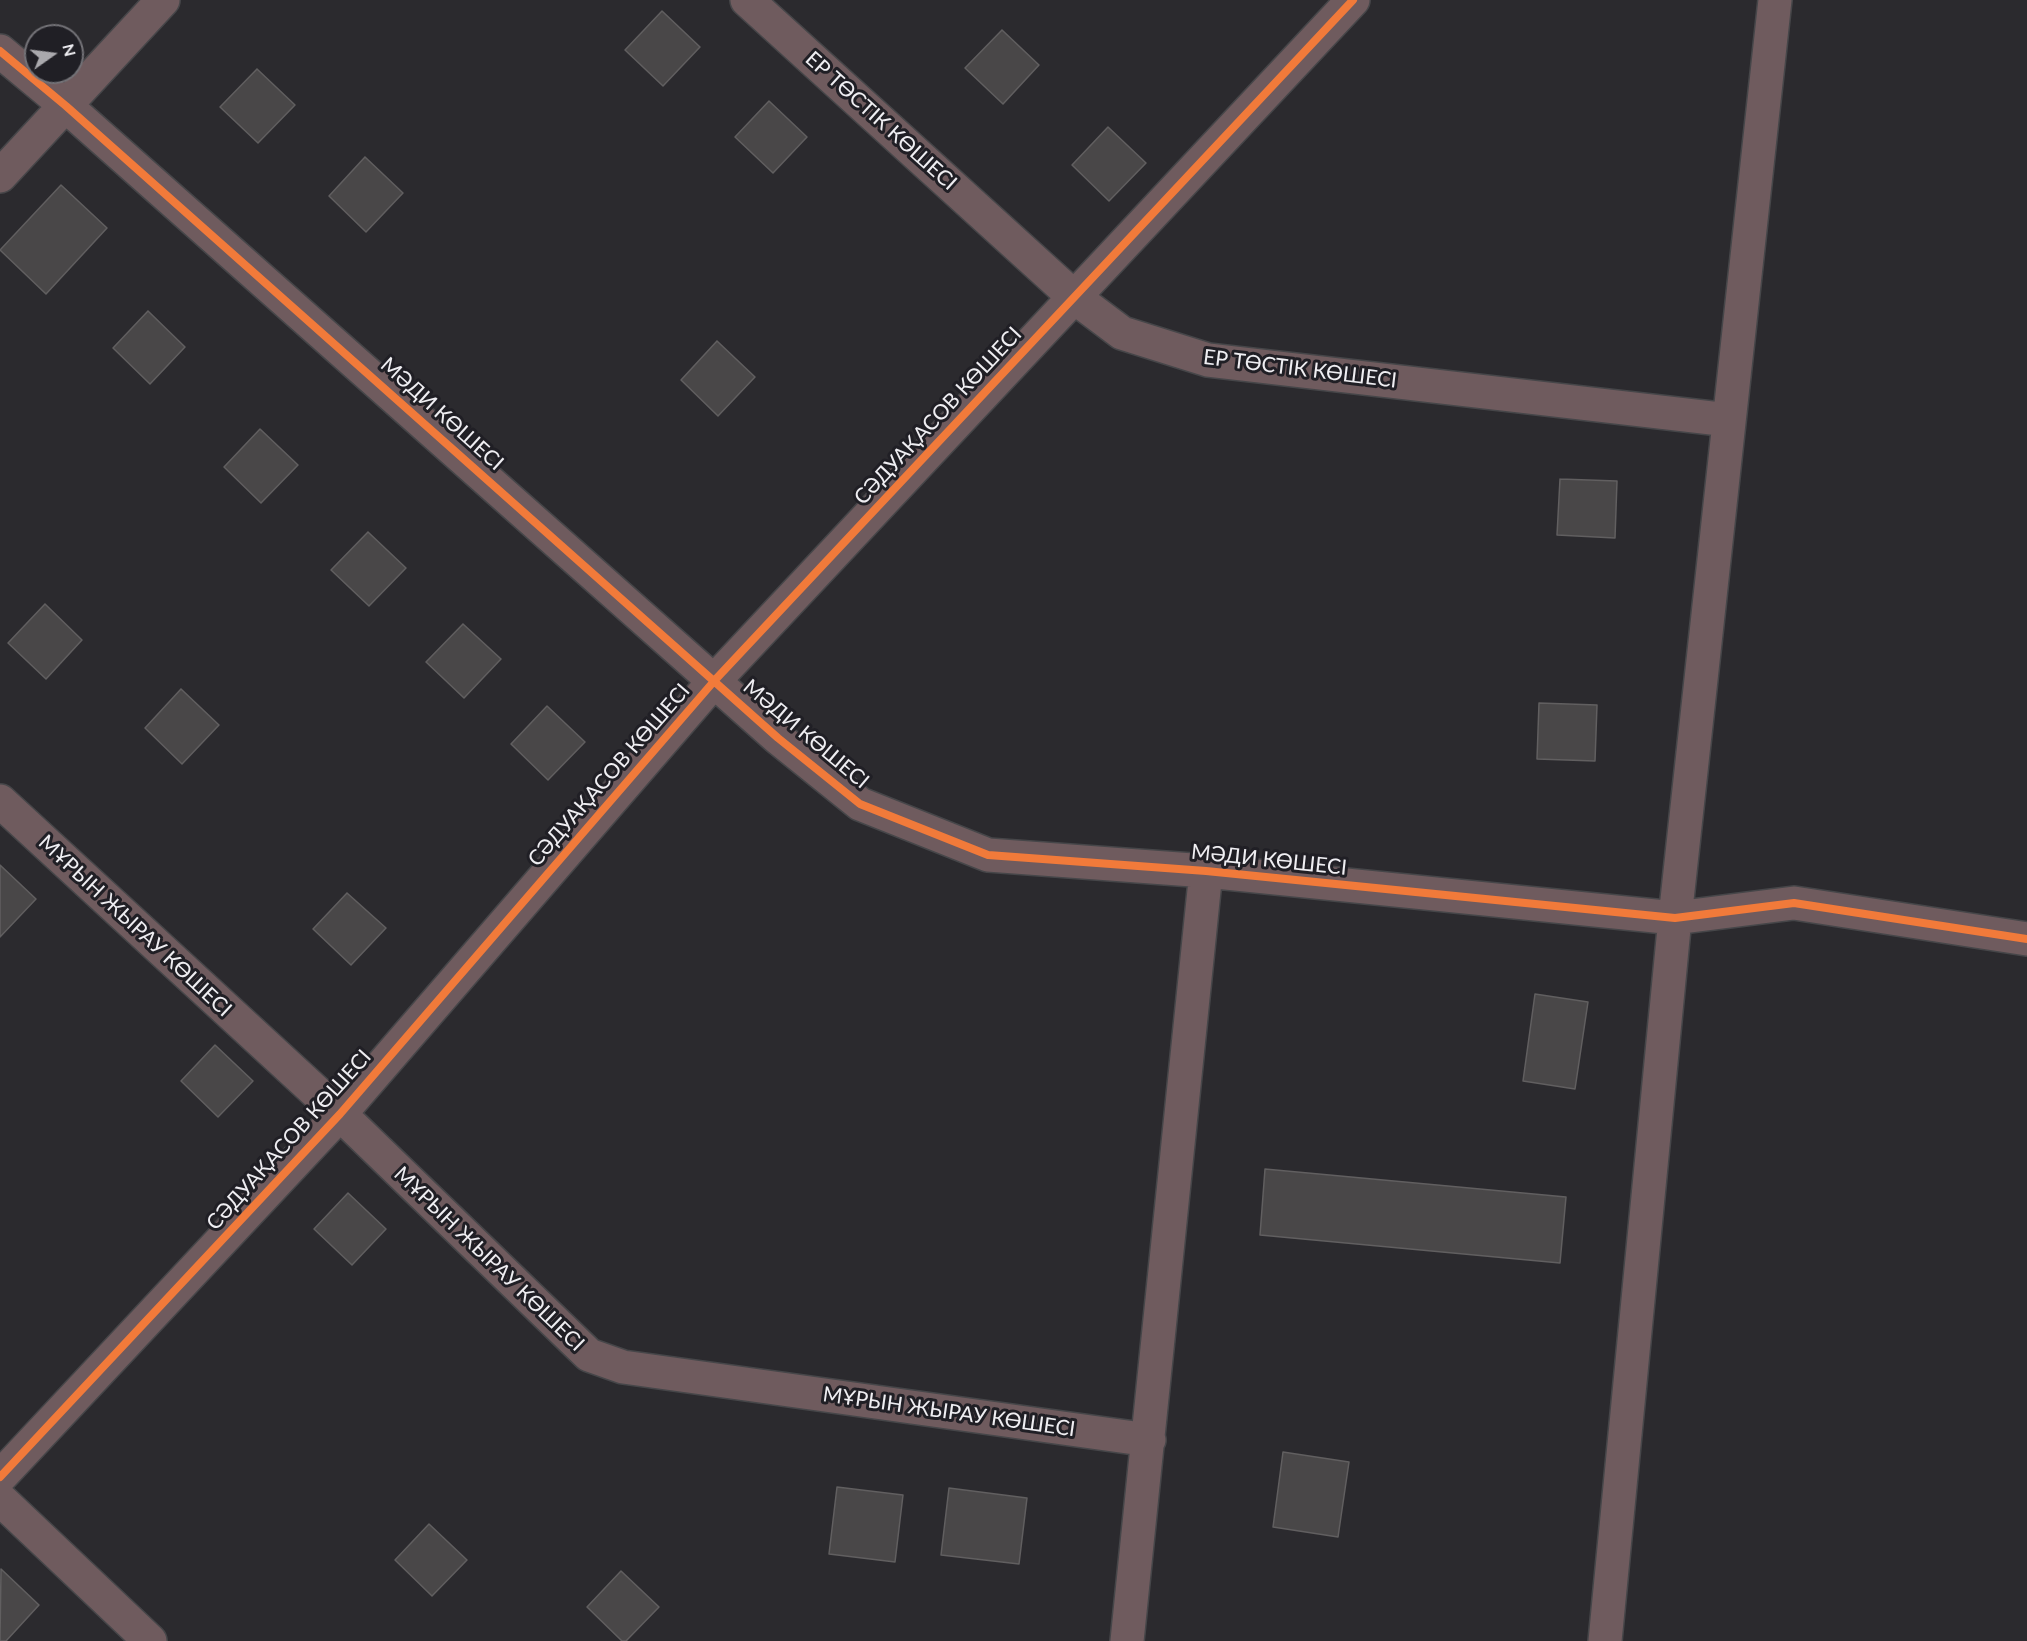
<!DOCTYPE html>
<html>
<head>
<meta charset="utf-8">
<style>
  body { margin:0 }
  #map { position:relative; width:2027px; height:1641px; overflow:hidden; background:#2b2a2e; font-family:Lato,sans-serif }
  canvas { display:block }
  .north { position:absolute; left:24px; top:24px; width:60px; height:60px; box-sizing:border-box; background:#201f25; border:2px solid #737277; border-radius:50%; rotate:76deg; font-size:16px; font-weight:700; line-height:24px; text-align:center; color:#efeef2 }
  .north::after { content:''; display:block; margin:auto; width:21px; height:27px; background:#aaa9ad; clip-path:polygon(50% 0,100% 100%,50% 72%,0 100%) }
</style>
</head>
<body>
<div id="map">
<canvas width="2027" height="1641"></canvas>
<div class="north">N</div>
</div>
<script>
const g = document.querySelector('canvas').getContext('2d');
g.lineJoin = 'round';
function fill(path, color) { g.fillStyle = color; g.fill(path, 'evenodd'); }
const toPath = rows => new Path2D(rows.map(r => 'M' + r).join(''));
function strokePath(path, color, width, dash) { g.strokeStyle = color; g.lineWidth = width; g.lineCap = dash ? 'butt' : 'round'; g.setLineDash(dash || []); g.stroke(path); }
function drawText(font, color, halo, rows, align = 'center') {
  g.font = font + ' Lato,sans-serif'; g.lineWidth = 6; g.setLineDash([]); g.textBaseline = 'middle'; g.strokeStyle = halo; g.fillStyle = color; for (const [text, x, y, turn = 0] of rows) {
    g.save(); g.translate(x, y); g.rotate((+turn || 0) * Math.PI / 180); g.textAlign = isNaN(turn) ? turn : align; if (halo) g.strokeText(text, 0, 0); g.fillText(text, 0, 0); g.restore();
  }
}
const building = toPath([
  [662,11,700,47,663,86,625,50,662,11],
  [1002,30,1039,65,1003,104,965,68,1002,30],
  [257,69,295,105,258,143,220,107,257,69],
  [769,101,807,137,773,173,735,137,769,101],
  [1108,127,1146,163,1109,201,1072,165,1108,127],
  [365,157,403,193,366,232,329,196,365,157],
  [61,185,107,228,46,294,0,250,61,185],
  [148,311,185,347,150,384,113,348,148,311],
  [717,341,755,377,718,416,681,380,717,341],
  [260,429,298,465,261,503,224,467,260,429],
  [1560,479,1617,481,1615,538,1557,535,1560,479],
  [368,532,406,568,369,606,331,570,368,532],
  [45,604,82,640,46,679,8,643,45,604],
  [463,624,501,659,464,698,426,662,463,624],
  [181,689,219,725,182,764,145,728,181,689],
  [1539,703,1597,705,1595,761,1537,759,1539,703],
  [547,706,585,742,548,780,511,744,547,706],
  [0,865,36,899,0,937,0,865],
  [347,893,386,928,351,965,313,929,347,893],
  [1535,994,1588,1002,1575,1089,1523,1081,1535,994],
  [215,1045,253,1081,218,1117,181,1081,215,1045],
  [1265,1169,1566,1197,1560,1263,1260,1235,1265,1169],
  [348,1193,386,1229,352,1265,314,1229,348,1193],
  [1283,1452,1349,1462,1338,1537,1273,1527,1283,1452],
  [837,1487,903,1495,895,1562,829,1554,837,1487],
  [949,1488,1027,1498,1019,1564,941,1555,949,1488],
  [429,1524,467,1560,432,1596,395,1560,429,1524],
  [1,1569,39,1605,6,1641,0,1641,1,1569],
  [621,1571,659,1607,626,1641,622,1641,587,1607,621,1571]
]);
const minor = toPath([
  [747,0,1074,297,1122,333,1208,360,1729,420],
  [0,51,66,106,778,738,860,804,988,855,1206,871,1675,918,1794,903,2027,939],
  [0,176,163,0],
  [0,801,340,1114,589,1355,623,1367,1149,1440],
  [0,1477,340,1114,715,680,1353,0],
  [0,1499,150,1641],
  [1127,1641,1206,871],
  [1605,1641,1675,918,1775,0]
]);
const cycleway = toPath([
  [0,51,66,106,778,738,860,804,988,855,1206,871,1675,918,1794,903,2027,939],
  [0,1477,340,1114,715,680,1353,0]
]);
const streetNames = [
  ["ЕР ТӨСТІК КӨШЕСІ",881,121,42],
  ["ЕР ТӨСТІК КӨШЕСІ",1300,369,7],
  ["МӘДИ КӨШЕСІ",442,414,42],
  ["СӘДУАҚАСОВ КӨШЕСІ",938,416,-47],
  ["МӘДИ КӨШЕСІ",806,734,40],
  ["СӘДУАҚАСОВ КӨШЕСІ",609,775,-49],
  ["МӘДИ КӨШЕСІ",1269,860,6],
  ["МҰРЫН ЖЫРАУ КӨШЕСІ",135,926,43],
  ["СӘДУАҚАСОВ КӨШЕСІ",289,1140,-48],
  ["МҰРЫН ЖЫРАУ КӨШЕСІ",489,1259,44],
  ["МҰРЫН ЖЫРАУ КӨШЕСІ",949,1412,8]
];
fill(building, '#494748');
strokePath(building, '#615f60', 1.5);
strokePath(minor, '#464649', 36);
strokePath(minor, '#6f5b5e', 33);
strokePath(cycleway, '#f17a3a', 8);
drawText('21px', '#efeef2', '#201f25', streetNames);
</script>
</body>
</html>
